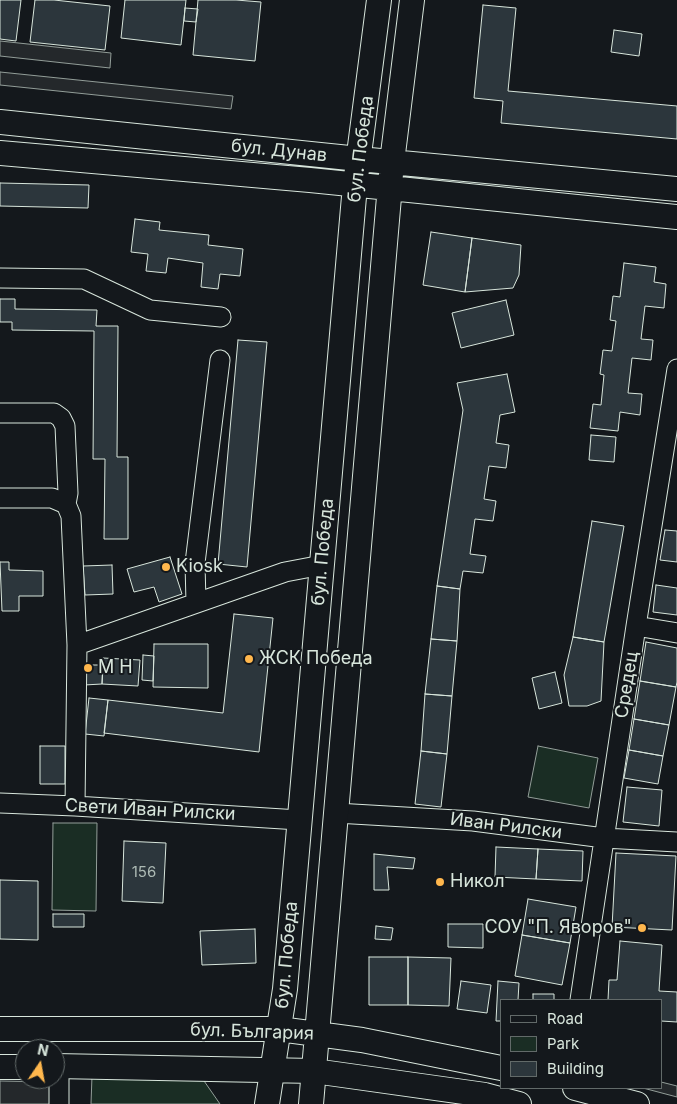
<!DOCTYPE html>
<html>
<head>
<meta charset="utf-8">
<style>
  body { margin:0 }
  #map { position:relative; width:677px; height:1104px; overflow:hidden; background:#14181c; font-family:Inter,sans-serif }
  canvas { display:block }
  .legend { position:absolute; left:500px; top:999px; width:162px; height:90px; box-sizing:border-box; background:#14181c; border:1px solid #626a69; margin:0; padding:6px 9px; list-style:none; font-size:15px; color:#d8e6dc }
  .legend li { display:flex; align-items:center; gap:10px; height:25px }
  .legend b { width:25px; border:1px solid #626a69 }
  .north { position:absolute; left:15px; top:1039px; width:50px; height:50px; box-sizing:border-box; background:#14181c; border:1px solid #626a69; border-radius:50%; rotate:12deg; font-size:14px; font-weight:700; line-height:20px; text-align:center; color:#d8e6dc }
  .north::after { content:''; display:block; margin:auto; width:18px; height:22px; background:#ffb74d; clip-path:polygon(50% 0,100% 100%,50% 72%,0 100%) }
</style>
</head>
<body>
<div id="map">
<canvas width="677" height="1104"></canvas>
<ul class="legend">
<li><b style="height:6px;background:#14181c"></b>Road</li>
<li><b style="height:14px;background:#1a2d24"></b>Park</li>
<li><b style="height:14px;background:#2c363c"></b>Building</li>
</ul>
<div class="north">N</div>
</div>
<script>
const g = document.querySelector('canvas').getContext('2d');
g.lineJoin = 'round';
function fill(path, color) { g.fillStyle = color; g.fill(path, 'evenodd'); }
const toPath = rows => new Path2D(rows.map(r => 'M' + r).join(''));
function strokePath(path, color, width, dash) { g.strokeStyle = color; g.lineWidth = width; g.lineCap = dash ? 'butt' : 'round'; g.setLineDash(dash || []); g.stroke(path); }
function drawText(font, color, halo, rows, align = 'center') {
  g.font = font + ' Inter,sans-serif'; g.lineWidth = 4; g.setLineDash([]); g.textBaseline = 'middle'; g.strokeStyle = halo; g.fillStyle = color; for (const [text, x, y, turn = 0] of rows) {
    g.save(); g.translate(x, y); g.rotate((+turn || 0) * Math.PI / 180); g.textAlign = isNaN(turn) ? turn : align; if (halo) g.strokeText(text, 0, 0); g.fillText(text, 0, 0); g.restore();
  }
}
const green = toPath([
  [538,746,598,758,589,808,528,797,538,746],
  [53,823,97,823,96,911,52,910,53,823],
  [92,1076,202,1078,220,1104,91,1104,92,1076]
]);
const parking = toPath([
  [0,41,111,53,110,68,0,56,0,41],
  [0,72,233,96,231,109,0,85,0,72],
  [0,1081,51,1082,51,1104,0,1104,0,1081],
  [661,1082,677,1086,677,1097,643,1088,661,1088,661,1082]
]);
const building = toPath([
  [0,0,21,0,16,41,0,39,0,0],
  [35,0,54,0,110,6,105,50,30,42,35,0],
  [125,0,186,0,181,45,121,38,125,0],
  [198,0,236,0,261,2,255,61,193,55,198,0],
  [483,5,516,8,508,91,677,106,677,139,501,123,503,101,474,98,483,5],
  [185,8,198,9,196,22,184,21,185,8],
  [614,30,642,34,639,56,611,52,614,30],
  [0,183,89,185,88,208,0,206,0,183],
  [135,219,160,222,159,230,209,235,208,245,243,249,240,276,220,274,218,289,201,287,203,263,168,258,166,273,146,271,148,254,131,252,135,219],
  [431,232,472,238,465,292,423,285,431,232],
  [472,238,521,245,519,275,513,288,465,292,472,238],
  [624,263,656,267,654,282,666,284,664,308,645,306,641,339,653,340,651,360,632,358,628,393,642,394,640,415,620,412,618,431,590,428,593,404,601,405,604,375,600,374,603,350,612,351,616,321,610,320,613,296,620,297,624,263],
  [0,299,15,299,15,309,97,310,96,326,118,326,117,457,128,457,128,539,104,539,105,459,93,459,94,331,12,330,12,322,0,322,0,299],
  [506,300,514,335,461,348,452,313,506,300],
  [238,340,267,342,247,567,218,564,238,340],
  [507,374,515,412,500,415,496,443,509,445,506,468,489,466,484,499,496,501,493,521,475,519,470,554,486,556,483,573,463,571,460,589,437,586,463,410,457,383,507,374],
  [591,435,616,437,614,462,589,460,591,435],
  [592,521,624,526,604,642,573,637,592,521],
  [665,530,677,531,677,562,660,560,665,530],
  [170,557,182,594,159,602,154,587,134,592,127,569,170,557],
  [0,562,9,562,9,570,43,571,43,596,19,596,19,611,2,611,0,562],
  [112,565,113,594,85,595,83,566,112,565],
  [656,585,677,588,677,615,653,612,656,585],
  [437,586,460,589,457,641,431,639,437,586],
  [234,614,273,618,259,752,104,733,108,700,223,713,234,614],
  [573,637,604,642,601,701,587,706,569,706,564,675,573,637],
  [431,639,457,641,452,696,425,694,431,639],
  [646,642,677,648,677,682,676,687,640,681,646,642],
  [154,644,208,644,208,688,153,687,154,644],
  [143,655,154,656,153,681,142,680,143,655],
  [103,658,140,660,138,686,102,684,103,658],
  [84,665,103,665,102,684,84,685,84,665],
  [555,672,562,703,539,709,532,678,555,672],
  [640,681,676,687,669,725,634,719,640,681],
  [425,694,452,696,447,754,421,751,425,694],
  [89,698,108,700,104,736,85,734,89,698],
  [634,719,669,725,663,756,629,750,634,719],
  [40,746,65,746,65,784,40,784,40,746],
  [629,750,663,756,658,784,624,778,629,750],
  [421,751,447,754,441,807,415,804,421,751],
  [627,787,662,790,659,826,623,822,627,787],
  [124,841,166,843,163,903,122,901,124,841],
  [496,847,538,849,536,879,495,877,496,847],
  [538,849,583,851,582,881,536,879,538,849],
  [616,853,676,856,672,930,612,927,616,853],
  [374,854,415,858,413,869,387,867,389,890,374,890,374,854],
  [0,880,38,881,38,940,0,939,0,880],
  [528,899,576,907,570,943,522,935,528,899],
  [53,914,84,914,84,927,53,927,53,914],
  [448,924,483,924,483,948,448,947,448,924],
  [376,926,393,928,391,940,375,939,376,926],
  [255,929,256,963,202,965,200,931,255,929],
  [522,935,570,943,562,985,515,976,522,935],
  [620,941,662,945,659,991,677,992,677,1022,661,1021,661,1000,608,1000,609,980,617,980,620,941],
  [369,957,408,957,408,1005,369,1005,369,957],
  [408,957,451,958,449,1006,408,1005,408,957],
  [461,981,491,985,487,1013,457,1009,461,981],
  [498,981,519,983,518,1000,501,1000,501,1021,496,1021,498,981],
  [533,994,554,994,554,1000,533,1000,533,994]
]);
const minor = toPath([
  [0,278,84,279,150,310,221,317],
  [0,413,54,413,61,418,65,426,68,493,66,504],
  [0,498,52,498,66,504,71,516,77,645,75,806],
  [196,603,195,563,220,360],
  [636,626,677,633],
  [77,645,285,572,322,565],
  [0,803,75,806,299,820],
  [336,813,473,821,604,838,677,842],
  [580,1000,636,626,677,369],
  [59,1104,59,1066]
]);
const major = toPath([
  [0,122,359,159,677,189],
  [0,153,310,180,677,217],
  [0,1029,279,1029,362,1040,501,1068],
  [55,1066,314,1071,485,1095,519,1104],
  [0,1067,25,1067],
  [575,1088,637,1104],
  [267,1104,285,989,355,185,379,0],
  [311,1104,392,162,412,0]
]);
const markers = [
  [166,567,5,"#ffb74d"],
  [249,659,5,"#ffb74d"],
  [88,668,5,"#ffb74d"],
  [440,882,5,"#ffb74d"],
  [642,928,5,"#ffb74d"]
];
const numberNames = [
  ["156",144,872]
];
const streetNames = [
  ["бул. Победа",361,149,-83],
  ["бул. Дунав",279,151,6],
  ["бул. Победа",323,552,-85],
  ["Средец",627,685,-81],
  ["Свети Иван Рилски",150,810,3],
  ["Иван Рилски",506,826,7],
  ["бул. Победа",287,955,-85],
  ["бул. България",252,1032,2]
];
const poiNames = [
  ["Kiosk",176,567],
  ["ЖСК Победа",259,659],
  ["М Н",98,668],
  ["Никол",450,882],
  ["СОУ \"П. Яворов\"",632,928,"right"]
];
fill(green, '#1a2d24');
strokePath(green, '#939e99', 1);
fill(parking, '#24282b');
strokePath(parking, '#939e99', 1);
fill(building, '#2c363c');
strokePath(building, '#d8e6dc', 1);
strokePath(minor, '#d8e6dc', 21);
strokePath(major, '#d8e6dc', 26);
strokePath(minor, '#14181c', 19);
strokePath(major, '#14181c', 24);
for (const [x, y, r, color] of markers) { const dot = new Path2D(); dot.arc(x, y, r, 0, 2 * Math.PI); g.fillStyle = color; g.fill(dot); strokePath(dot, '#14181c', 2); }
drawText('15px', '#adbab4', null, numberNames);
drawText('18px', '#d8e6dc', '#14181c', streetNames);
drawText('18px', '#d8e6dc', '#14181c', poiNames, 'left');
</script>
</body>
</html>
